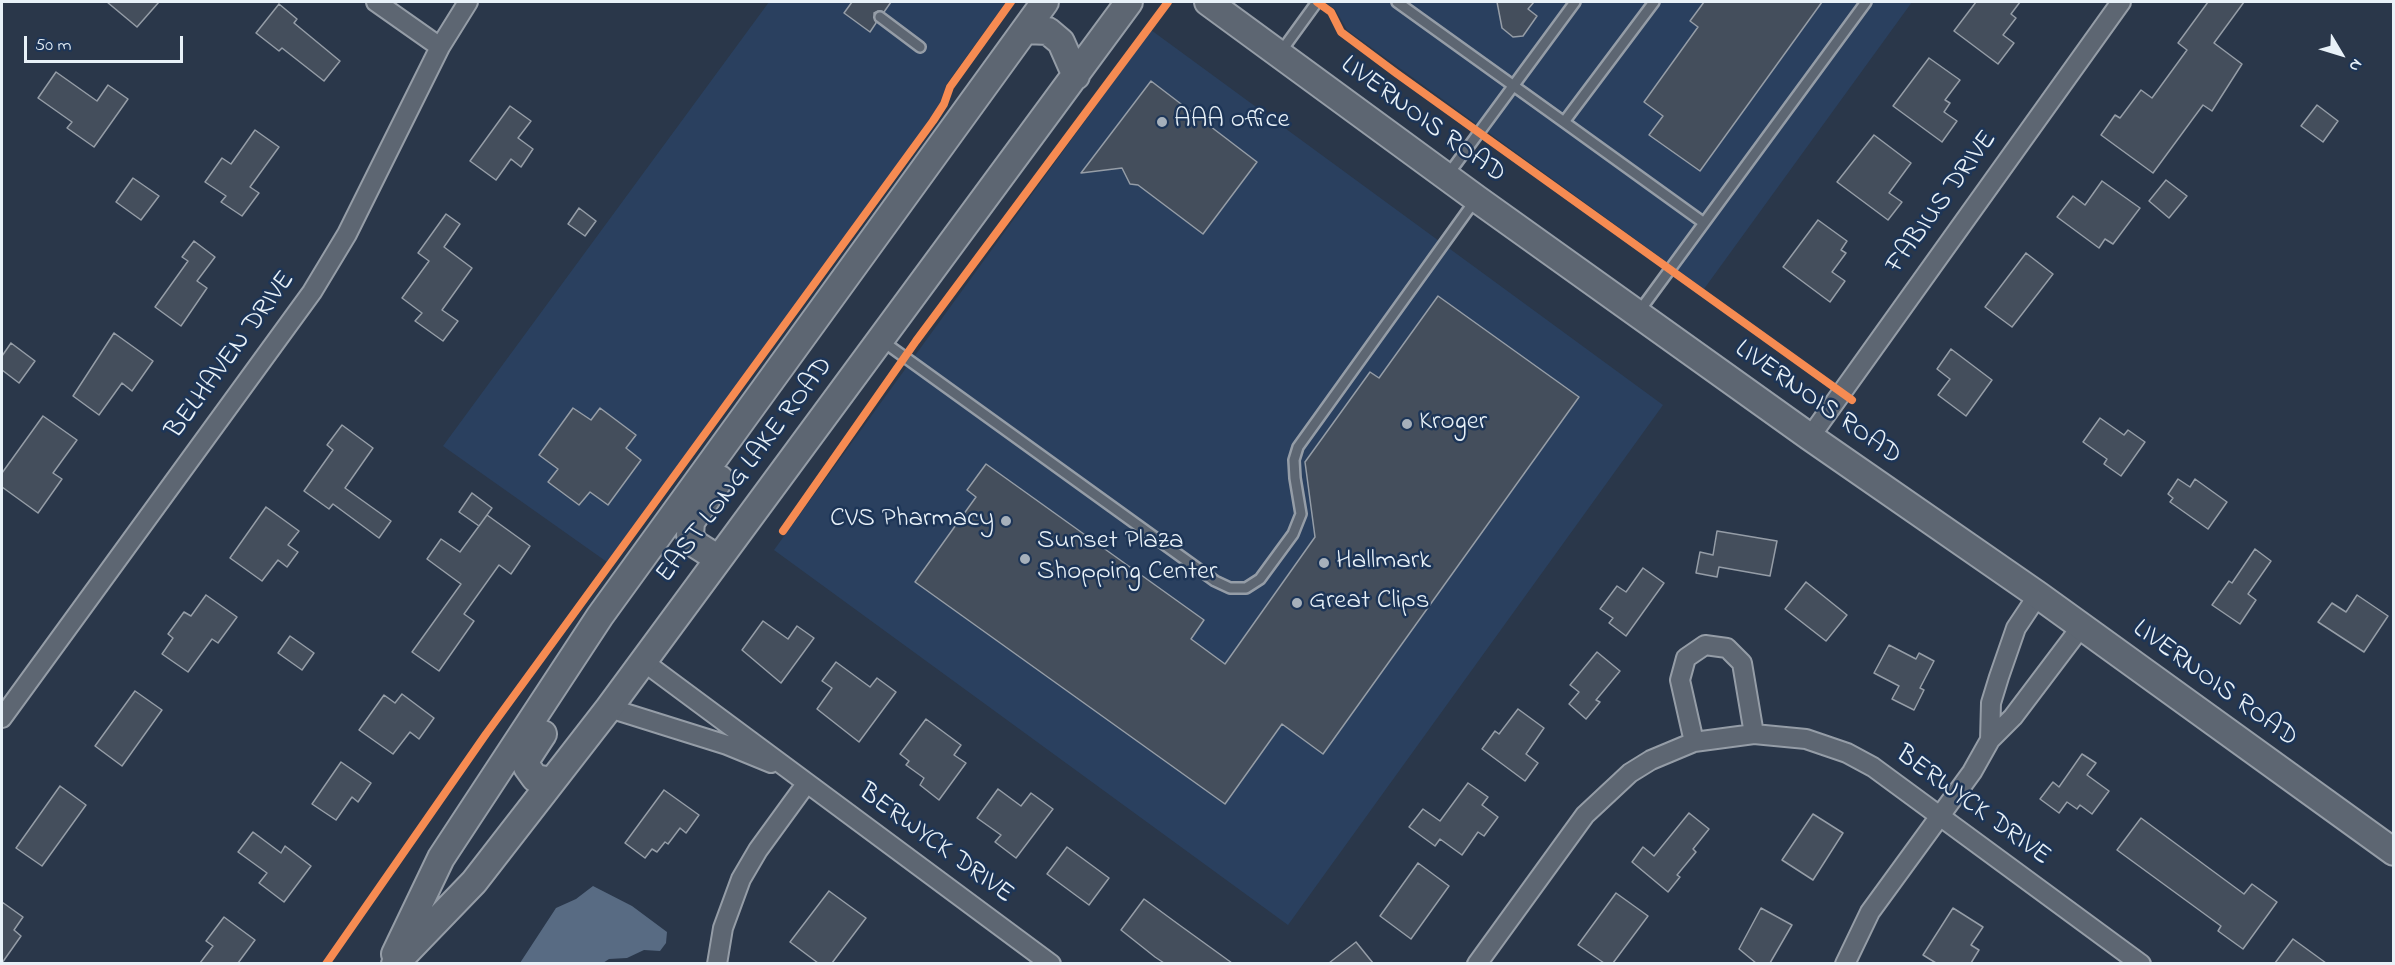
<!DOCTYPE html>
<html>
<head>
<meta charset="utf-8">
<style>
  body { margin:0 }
  #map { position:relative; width:2395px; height:965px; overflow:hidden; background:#2a374a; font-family:"Indie Flower",sans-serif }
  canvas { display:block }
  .frame { position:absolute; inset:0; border:3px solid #e8f1f8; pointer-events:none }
  .north { position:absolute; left:2311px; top:24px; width:60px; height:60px; -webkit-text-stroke:4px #1d3557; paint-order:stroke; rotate:128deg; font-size:16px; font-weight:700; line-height:24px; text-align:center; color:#e8f1f8 }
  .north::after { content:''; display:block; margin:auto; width:21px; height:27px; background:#e8f1f8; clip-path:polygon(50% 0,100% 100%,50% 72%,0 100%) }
  .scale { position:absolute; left:24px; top:36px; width:159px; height:27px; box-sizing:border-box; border:3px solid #e8f1f8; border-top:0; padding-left:8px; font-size:18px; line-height:21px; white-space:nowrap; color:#e8f1f8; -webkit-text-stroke:4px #1d3557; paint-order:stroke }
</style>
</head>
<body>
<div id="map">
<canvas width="2395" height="965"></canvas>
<div class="frame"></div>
<div class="north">N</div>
<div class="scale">50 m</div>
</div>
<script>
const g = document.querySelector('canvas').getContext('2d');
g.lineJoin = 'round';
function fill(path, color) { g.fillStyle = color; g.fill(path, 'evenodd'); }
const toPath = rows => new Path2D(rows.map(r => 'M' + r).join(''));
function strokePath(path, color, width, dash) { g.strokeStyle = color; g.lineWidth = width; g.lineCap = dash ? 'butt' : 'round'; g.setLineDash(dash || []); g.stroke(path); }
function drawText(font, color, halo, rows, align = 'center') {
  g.font = font + ' "Indie Flower",sans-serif'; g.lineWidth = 5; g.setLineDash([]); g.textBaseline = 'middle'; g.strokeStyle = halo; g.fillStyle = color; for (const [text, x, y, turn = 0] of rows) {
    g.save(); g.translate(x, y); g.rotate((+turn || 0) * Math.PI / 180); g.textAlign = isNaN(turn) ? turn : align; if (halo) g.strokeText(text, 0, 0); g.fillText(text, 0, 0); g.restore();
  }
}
const built = toPath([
  [769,2,1006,2,946,85,941,104,607,562,443,446],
  [1324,2,1912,2,1704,289,1347,30,1335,9],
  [1151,30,1663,405,1288,925,774,550]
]);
const water = toPath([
  [593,886,632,906,667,932,666,943,660,951,644,950,627,958,609,959,603,963,520,963,556,908,576,899]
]);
const building = toPath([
  [107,2,159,2,137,27,107,2],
  [852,2,891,2,884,12,878,11,874,13,876,23,870,32,844,13,852,2],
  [1497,2,1534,2,1528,9,1537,16,1523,36,1513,37,1502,28,1497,2],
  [1704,2,1822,2,1700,171,1649,135,1663,116,1644,102,1698,27,1690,21,1704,2],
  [1976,2,2020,2,2011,14,2016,18,2003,35,2014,43,1998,64,1954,31,1976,2],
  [2208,2,2244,2,2214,43,2242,64,2212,111,2203,105,2153,173,2101,135,2115,115,2120,118,2141,90,2152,98,2187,50,2178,43,2208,2],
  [279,4,297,19,294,23,340,61,324,81,282,48,279,51,256,33,279,4],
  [1929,58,1960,80,1945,100,1950,103,1944,112,1957,121,1942,142,1893,106,1929,58],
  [56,72,97,101,108,85,128,99,94,147,67,128,72,122,38,98,56,72],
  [1151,81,1257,162,1203,234,1138,185,1130,184,1122,168,1081,173,1151,81],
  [2317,105,2338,121,2323,142,2301,126,2317,105],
  [510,106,531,121,518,138,533,149,521,167,511,159,496,180,470,161,510,106],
  [255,130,279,147,250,187,259,193,242,216,221,202,226,196,205,182,222,158,231,164,255,130],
  [1874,135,1911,163,1889,193,1902,202,1888,220,1837,182,1874,135],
  [133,178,159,196,141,220,116,202,133,178],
  [2166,180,2187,196,2169,218,2149,201,2166,180],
  [2102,181,2140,208,2113,244,2105,239,2099,248,2057,217,2073,196,2085,205,2102,181],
  [579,208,596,221,585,236,568,224,579,208],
  [446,214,460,224,444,247,472,268,442,310,458,321,443,341,415,321,422,313,402,298,429,261,418,253,446,214],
  [1818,220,1847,241,1841,250,1846,253,1832,272,1845,281,1830,302,1783,267,1818,220],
  [194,241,215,257,197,281,207,288,181,326,155,307,188,261,182,257,194,241],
  [2026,253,2053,274,2012,327,1985,307,2026,253],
  [1438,296,1579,397,1323,754,1282,724,1225,804,915,582,976,497,967,490,986,464,1204,620,1191,639,1225,664,1315,537,1305,462,1370,372,1379,378,1438,296],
  [114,333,153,361,132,391,122,383,99,415,73,396,114,333],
  [11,343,35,361,19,383,2,370,2,356,11,343],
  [1951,349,1992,380,1966,416,1938,395,1950,379,1937,369,1951,349],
  [573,408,591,420,600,408,636,435,626,448,641,460,608,505,590,492,579,505,548,482,558,469,539,455,573,408],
  [43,416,77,440,53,473,62,479,38,513,2,487,2,473,43,416],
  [2100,418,2124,435,2128,430,2145,442,2121,476,2104,464,2107,459,2083,442,2100,418],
  [342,425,373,448,345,488,391,521,379,538,333,504,329,509,304,491,333,450,327,445,342,425],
  [2178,479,2190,487,2195,479,2227,502,2208,529,2170,502,2173,498,2168,494,2178,479],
  [472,493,492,508,479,526,459,512,472,493],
  [266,507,299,531,288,545,298,552,287,567,278,560,262,581,230,558,266,507],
  [487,515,530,546,511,574,499,565,464,614,474,621,439,671,412,652,461,584,427,559,441,539,460,552,487,515],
  [1717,531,1777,541,1770,576,1719,567,1717,577,1696,573,1700,552,1713,555,1717,531],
  [2255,549,2271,561,2248,594,2256,600,2240,624,2212,605,2229,581,2232,583,2255,549],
  [1643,568,1664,583,1626,636,1609,623,1613,618,1600,609,1617,586,1626,592,1643,568],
  [1806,582,1847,615,1826,641,1785,609,1806,582],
  [206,595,237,617,218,643,212,639,188,672,162,654,173,638,168,634,184,612,191,616,206,595],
  [2357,595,2388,616,2364,652,2318,622,2332,603,2346,612,2357,595],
  [763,621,788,639,797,626,814,638,781,683,742,650,763,621],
  [290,636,314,653,302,670,278,653,290,636],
  [1889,645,1916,659,1919,653,1934,661,1920,688,1924,690,1914,710,1892,699,1899,686,1874,673,1889,645],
  [1597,652,1620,671,1596,700,1600,702,1586,719,1569,704,1579,692,1570,685,1597,652],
  [836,662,870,687,877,678,896,692,859,742,817,709,832,688,822,681,836,662],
  [135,691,162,710,122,766,95,746,135,691],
  [402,694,434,718,419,739,410,732,393,754,359,730,384,695,395,703,402,694],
  [1518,709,1544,728,1526,754,1538,763,1525,781,1482,749,1495,731,1499,734,1518,709],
  [926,719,961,745,954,755,966,763,939,800,920,785,924,778,906,765,909,761,900,754,926,719],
  [2082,754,2096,763,2087,775,2109,791,2092,814,2080,805,2077,809,2067,802,2059,813,2040,799,2053,782,2059,787,2082,754],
  [341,762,371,783,358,802,352,797,336,820,312,804,341,762],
  [1468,783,1488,797,1482,805,1498,817,1484,836,1478,832,1462,855,1440,839,1435,846,1409,827,1423,809,1440,821,1468,783],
  [60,786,86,805,42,866,16,848,60,786],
  [998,789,1021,806,1031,793,1053,809,1016,858,995,842,1001,835,977,818,998,789],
  [664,790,699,815,686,833,680,828,668,844,665,842,657,852,652,849,645,858,625,843,664,790],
  [1689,813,1709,829,1693,849,1696,852,1677,875,1680,877,1668,892,1632,862,1643,847,1654,856,1689,813],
  [1813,814,1843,833,1813,880,1782,860,1813,814],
  [2141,818,2244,894,2252,884,2277,902,2243,949,2218,931,2221,926,2117,850,2141,818],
  [253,832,281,853,285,846,311,866,284,902,259,883,267,873,238,852,253,832],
  [1067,847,1109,878,1089,905,1047,874,1067,847],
  [1418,863,1449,886,1411,939,1380,916,1418,863],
  [829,891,866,918,832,963,818,963,790,942,829,891],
  [1616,893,1648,916,1613,963,1604,963,1578,945,1616,893],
  [1144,899,1178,924,1232,963,1164,963,1155,957,1121,930,1144,899],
  [2,902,23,917,14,930,21,936,2,963,2,902],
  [1761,908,1792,925,1770,963,1756,963,1739,949,1761,908],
  [1953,908,1983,927,1971,945,1979,950,1971,963,1936,963,1923,955,1953,908],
  [224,917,255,940,238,963,200,963,213,946,206,941,224,917],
  [2293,939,2326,963,2275,963,2293,939],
  [1356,942,1373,963,1329,963,1356,942]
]);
const service = toPath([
  [1397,2,1564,122],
  [1654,2,1564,122,1704,223],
  [880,17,920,47],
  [1280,53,1317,2],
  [1447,176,1575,2],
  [1638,313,1866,2],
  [881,340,1215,581,1230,588,1246,588,1260,579,1293,534,1301,514,1295,478,1294,460,1298,447,1476,199]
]);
const minor = toPath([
  [376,2,440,47],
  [1810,437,2121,2],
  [2038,595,2016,628,1999,677,1991,703,1990,740,2013,717,2081,627],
  [644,662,1051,964],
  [609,708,727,745,771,763],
  [2,718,312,292,347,234,440,47,468,2],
  [1694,742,1680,680,1686,658,1705,645,1727,648,1742,663,1754,734],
  [717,964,723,928,741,879,758,850,806,784],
  [1477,964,1585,815,1630,773,1651,760,1694,742,1754,734,1806,739,1847,753,1873,767,2141,964],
  [1845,964,1870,912,1972,772,1990,740]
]);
const secondary = toPath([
  [1208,2,1477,199,1810,437,2038,595,2394,852],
  [1025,30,1048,31,1061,42,1076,76],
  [717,558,695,544,690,535,691,522,720,479],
  [543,734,526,760,527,767,535,778,552,781],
  [395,954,441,858,600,616,1045,2],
  [395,964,474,882,609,708,1129,2]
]);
const cycleway = toPath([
  [1317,2,1331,12,1341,32,1396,73,1852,400],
  [783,531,916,341,1168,2],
  [326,964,486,734,933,121,944,104,950,87,1011,2]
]);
const markers = [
  [1162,122,6,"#a6b0bb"],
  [1407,424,6,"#a6b0bb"],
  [1006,521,6,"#a6b0bb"],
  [1025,559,6,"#a6b0bb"],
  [1324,563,6,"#a6b0bb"],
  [1297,603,6,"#a6b0bb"]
];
const streetNames = [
  ["LIVERNOIS ROAD",1422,121,36],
  ["FABIUS DRIVE",1943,203,-54],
  ["BELHAVEN DRIVE",232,356,-54],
  ["LIVERNOIS ROAD",1817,404,35],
  ["EAST LONG LAKE ROAD",746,471,-53],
  ["LIVERNOIS ROAD",2214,685,36],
  ["BERWYCK DRIVE",1972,807,36],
  ["BERWYCK DRIVE",935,845,36]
];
const poiNames = [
  ["AAA office",1174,122],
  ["Kroger",1419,424],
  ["CVS Pharmacy",994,521,"right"],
  ["Sunset Plaza",1037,543],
  ["Shopping Center",1037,574],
  ["Hallmark",1336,563],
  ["Great Clips",1309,603]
];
fill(built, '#2a405f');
fill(water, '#586b83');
fill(building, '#444e5c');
strokePath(building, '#959da7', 1.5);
strokePath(service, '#959da7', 14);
strokePath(minor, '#959da7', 22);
strokePath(secondary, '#959da7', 30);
strokePath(service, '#5d6672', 9);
strokePath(minor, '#5d6672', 18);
strokePath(secondary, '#5d6672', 26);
strokePath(cycleway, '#f68b52', 8);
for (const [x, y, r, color] of markers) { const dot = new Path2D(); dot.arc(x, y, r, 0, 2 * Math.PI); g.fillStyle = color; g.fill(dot); strokePath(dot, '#1d3557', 2); }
drawText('27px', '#e8f1f8', '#1d3557', streetNames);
drawText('27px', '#e8f1f8', '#1d3557', poiNames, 'left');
</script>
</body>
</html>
